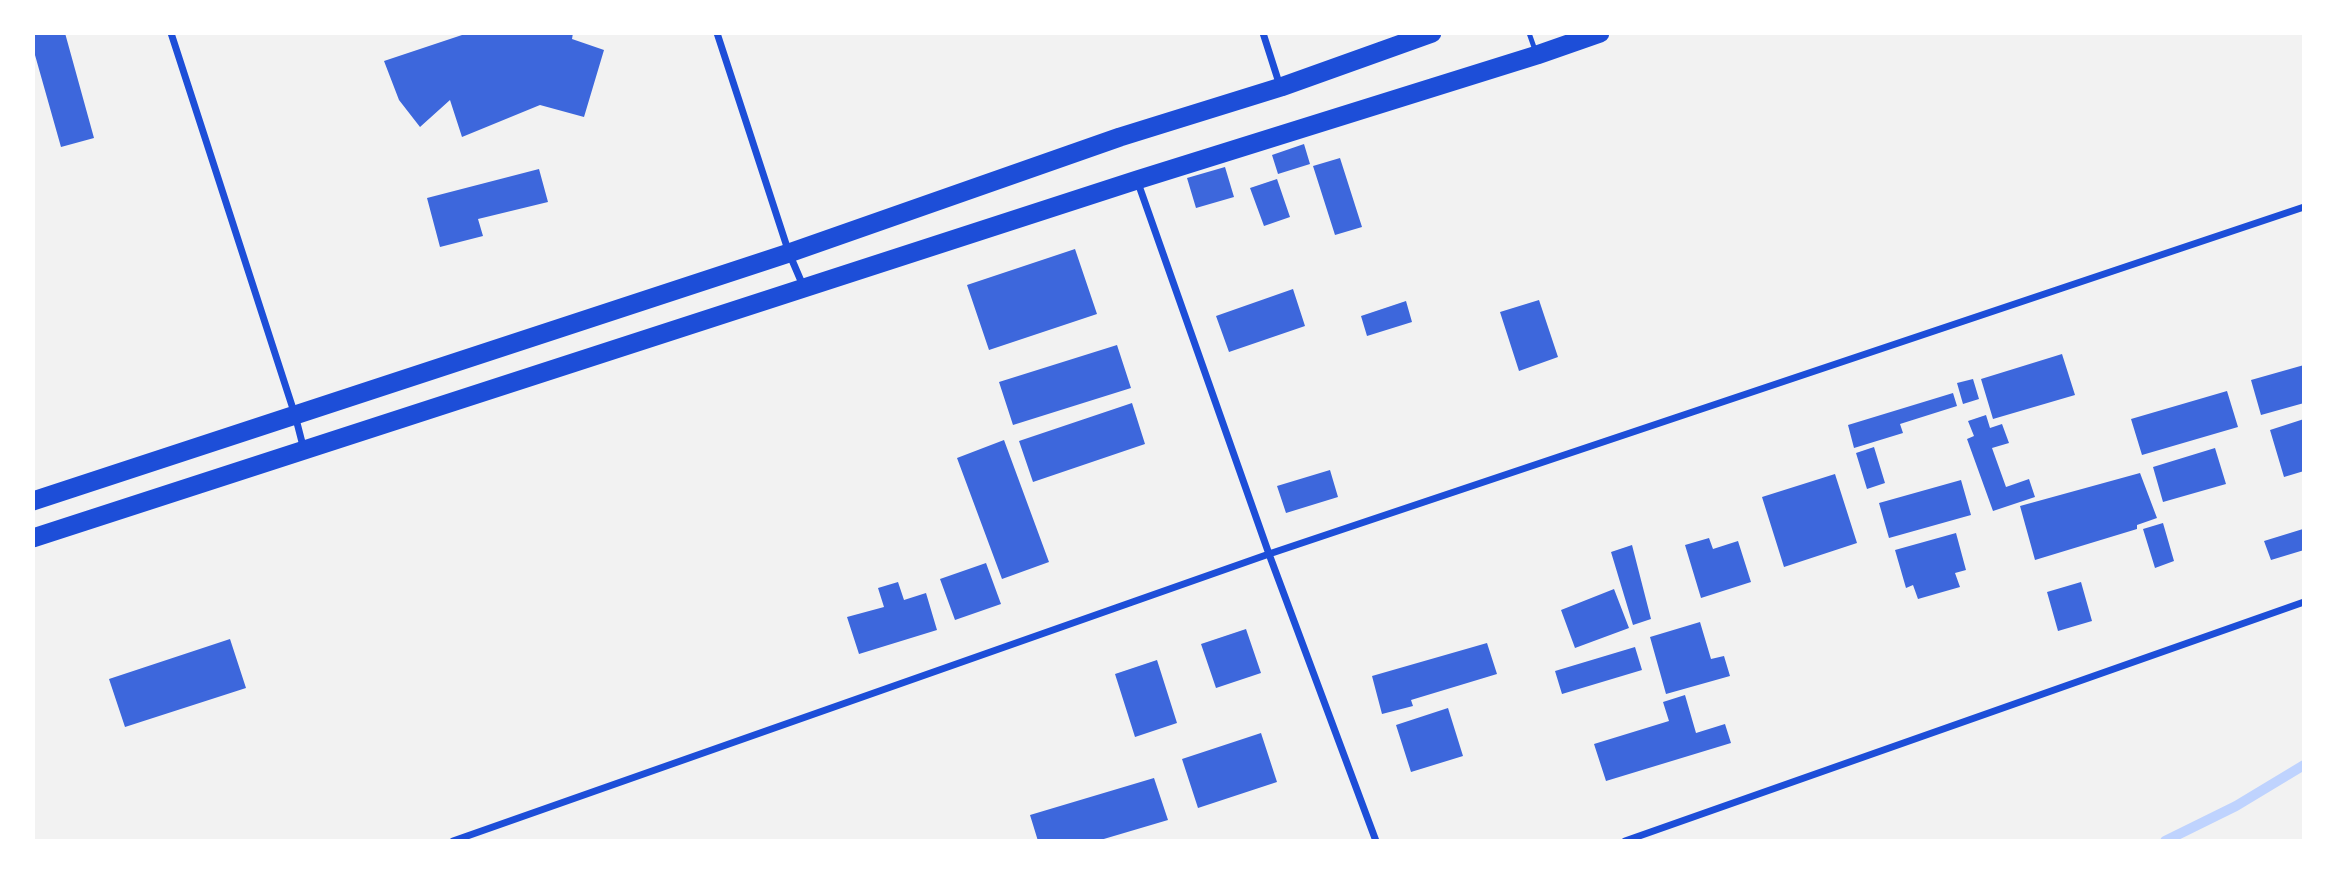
<!DOCTYPE html>
<html>
<head>
<meta charset="utf-8">
<style>
  body { margin:0 }
  #map { position:relative; width:2337px; height:874px; overflow:hidden; background:#f2f2f2; font-family:Raleway,sans-serif }
  canvas { display:block }
  .frame { position:absolute; inset:0; border:35px solid #fff; pointer-events:none }
</style>
</head>
<body>
<div id="map">
<canvas width="2337" height="874"></canvas>
<div class="frame"></div>
</div>
<script>
const g = document.querySelector('canvas').getContext('2d');
g.lineJoin = 'round';
const toPath = rows => new Path2D(rows.map(r => 'M' + r).join(''));
function strokePath(path, color, width, dash) { g.strokeStyle = color; g.lineWidth = width; g.lineCap = dash ? 'butt' : 'round'; g.setLineDash(dash || []); g.stroke(path); }
function fill(path, color) { g.fillStyle = color; g.fill(path, 'evenodd'); }
const stream = toPath([
  [2165,841,2236,806,2304,765]
]);
const building = toPath([
  [33,33,65,33,94,138,61,147,33,48],
  [468,33,573,33,572,39,604,50,584,117,540,105,462,137,450,100,420,127,399,100,384,61],
  [1304,144,1310,164,1278,174,1272,155],
  [1340,158,1362,227,1335,235,1313,166],
  [1225,167,1234,197,1196,208,1187,178],
  [539,169,548,202,478,219,483,236,440,247,427,198],
  [1277,179,1290,217,1264,226,1250,188],
  [1075,249,1097,314,989,350,967,285],
  [1293,289,1305,326,1229,352,1216,316],
  [1539,300,1558,357,1519,371,1500,312],
  [1406,301,1412,322,1367,336,1361,316],
  [1117,345,1131,388,1013,425,999,382],
  [2062,354,2075,395,1993,419,1981,379],
  [2304,365,2304,403,2261,415,2251,380],
  [1973,379,1979,399,1963,404,1957,383],
  [2227,391,2238,427,2142,455,2131,419],
  [1953,393,1957,406,1900,424,1903,433,1854,448,1848,425],
  [1132,403,1145,444,1033,482,1019,441],
  [1986,415,1990,428,2002,424,2009,443,1992,448,2006,487,2029,479,2035,497,1993,511,1967,439,1974,436,1968,421],
  [2304,419,2304,471,2284,477,2270,430],
  [1004,440,1049,562,1002,579,957,458],
  [1874,447,1885,483,1867,489,1856,453],
  [2215,448,2226,484,2163,502,2153,467],
  [1330,470,1338,497,1286,513,1277,486],
  [2140,473,2157,518,2137,525,2137,529,2035,560,2020,506],
  [1835,474,1857,543,1784,567,1762,497],
  [1961,480,1971,515,1889,538,1879,503],
  [2163,523,2174,561,2155,568,2143,529],
  [2303,529,2304,550,2271,560,2264,541],
  [1956,533,1966,570,1955,573,1960,587,1918,599,1913,585,1906,588,1895,550],
  [1709,538,1713,549,1738,541,1751,582,1701,598,1685,545],
  [1632,545,1651,619,1633,625,1611,552],
  [986,563,1001,604,955,620,940,579],
  [898,582,904,600,926,593,937,630,859,654,847,617,884,607,878,588],
  [2081,582,2092,621,2058,631,2047,592],
  [1614,589,1629,628,1575,648,1561,610],
  [1700,622,1711,659,1724,656,1730,676,1666,694,1650,637],
  [1246,629,1261,673,1216,688,1201,644],
  [230,639,246,688,125,727,109,679],
  [1487,643,1497,674,1411,700,1413,706,1382,714,1372,676],
  [1635,647,1642,670,1562,694,1555,671],
  [1157,660,1177,723,1135,737,1115,674],
  [1685,695,1696,733,1725,724,1731,743,1606,781,1594,744,1669,721,1663,702],
  [1448,708,1463,756,1411,772,1396,725],
  [1261,733,1277,782,1198,808,1182,759],
  [1154,778,1168,820,1097,841,1038,841,1030,815]
]);
const service = toPath([
  [1529,33,1535,50]
]);
const minor = toPath([
  [171,33,295,415,304,450],
  [717,33,789,253,804,288],
  [1263,33,1280,86],
  [1137,180,1269,554,1376,841],
  [453,841,1269,554,2304,207],
  [1625,841,2304,602]
]);
const trunk = toPath([
  [33,501,789,253,1120,137,1281,87,1432,33],
  [33,538,1137,180,1537,55,1600,33]
]);
strokePath(stream, '#bfd3fe', 10);
fill(building, '#3d67dc');
strokePath(service, '#1d4ed8', 5);
strokePath(minor, '#1d4ed8', 7);
strokePath(trunk, '#1d4ed8', 19);
</script>
</body>
</html>
